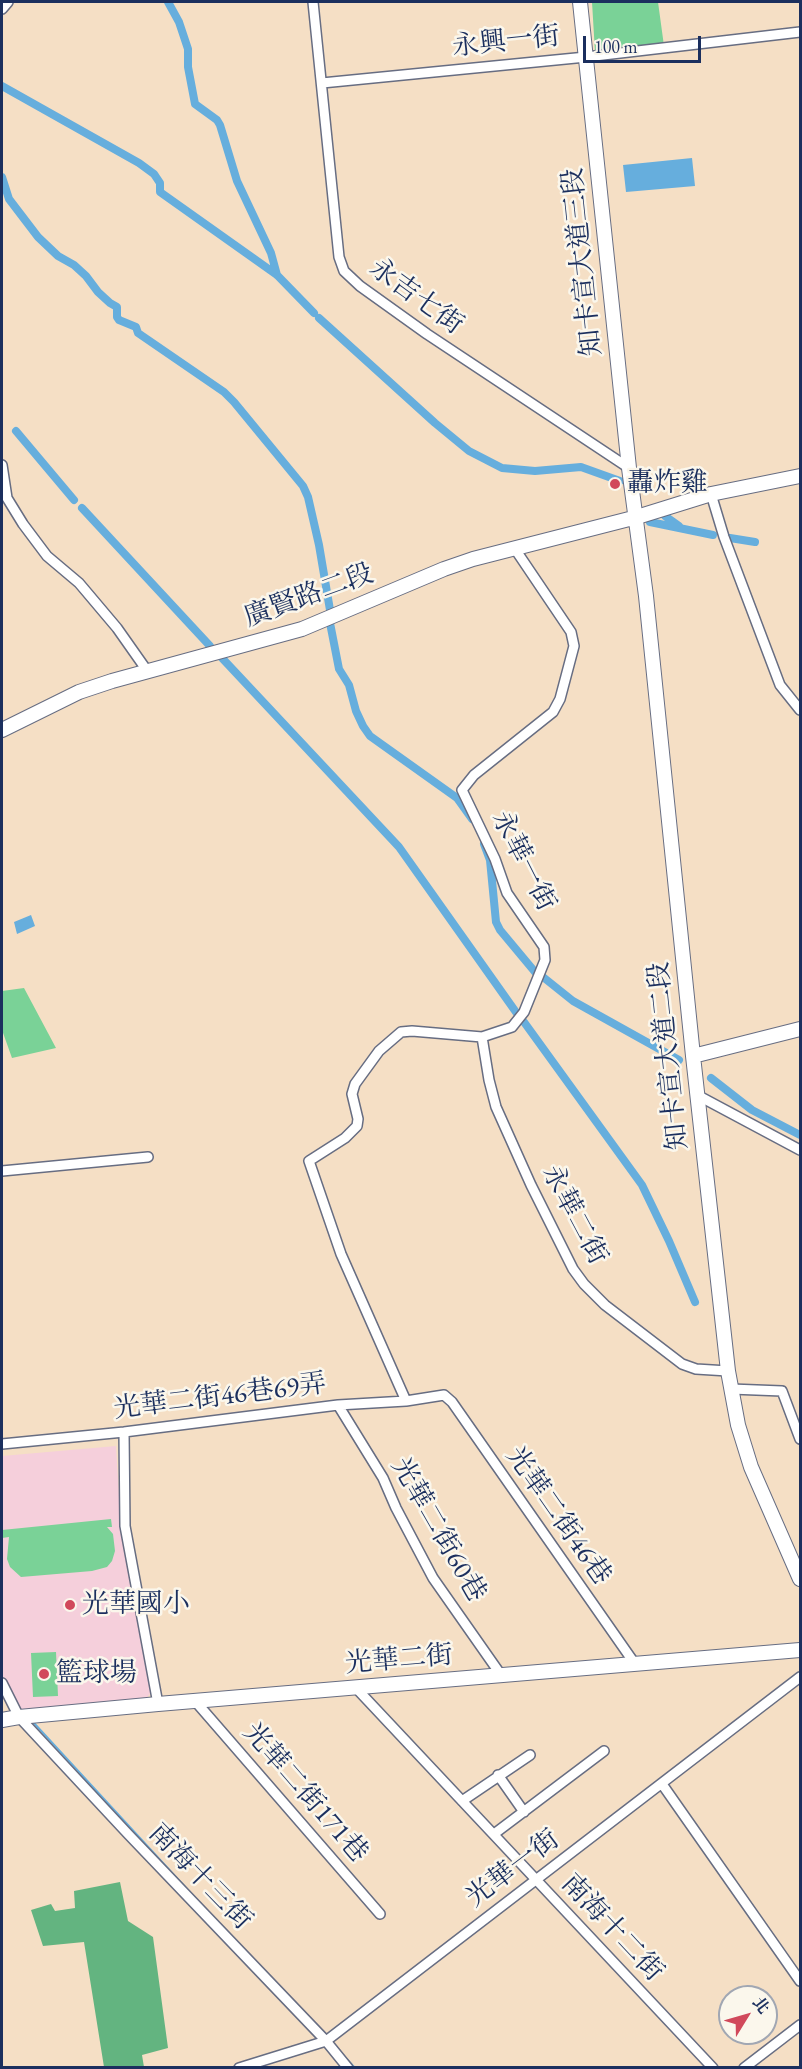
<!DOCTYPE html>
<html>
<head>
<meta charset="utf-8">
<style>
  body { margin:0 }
  #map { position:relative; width:802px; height:2069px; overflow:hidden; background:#f5dfc5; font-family:"EB Garamond","Noto Serif TC",serif }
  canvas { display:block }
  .frame { position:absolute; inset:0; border:3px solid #1b2f5e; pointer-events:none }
  .north { position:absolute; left:718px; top:1985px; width:60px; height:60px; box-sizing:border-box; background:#fbf7ec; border:2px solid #a1a7b3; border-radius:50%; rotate:53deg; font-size:16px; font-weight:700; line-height:24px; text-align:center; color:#1b2f5e }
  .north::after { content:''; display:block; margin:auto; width:21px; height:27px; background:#d1495b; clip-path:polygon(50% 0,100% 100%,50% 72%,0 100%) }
  .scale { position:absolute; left:583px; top:36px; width:118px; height:27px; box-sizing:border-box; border:3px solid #1b2f5e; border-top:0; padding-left:8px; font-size:18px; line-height:21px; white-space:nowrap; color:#1b2f5e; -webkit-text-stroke:4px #fbf7ec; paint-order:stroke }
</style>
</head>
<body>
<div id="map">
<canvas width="802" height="2069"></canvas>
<div class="frame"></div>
<div class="north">北</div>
<div class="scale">100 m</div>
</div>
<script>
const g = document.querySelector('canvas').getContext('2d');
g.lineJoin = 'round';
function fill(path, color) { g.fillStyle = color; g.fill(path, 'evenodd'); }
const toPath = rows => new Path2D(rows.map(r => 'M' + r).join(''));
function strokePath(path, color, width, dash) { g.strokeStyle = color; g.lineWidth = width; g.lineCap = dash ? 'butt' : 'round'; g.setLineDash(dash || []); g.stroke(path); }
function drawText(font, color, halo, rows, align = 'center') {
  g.font = font + ' "EB Garamond","Noto Serif TC",serif'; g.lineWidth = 5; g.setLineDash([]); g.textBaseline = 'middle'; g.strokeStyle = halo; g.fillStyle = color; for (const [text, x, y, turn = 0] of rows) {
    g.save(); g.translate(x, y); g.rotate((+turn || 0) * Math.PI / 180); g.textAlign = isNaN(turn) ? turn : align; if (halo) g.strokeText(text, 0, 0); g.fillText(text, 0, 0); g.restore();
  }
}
const built = toPath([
  [116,1446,121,1528,156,1686,145,1700,16,1712,2,1683,2,1456]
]);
const green = toPath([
  [592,2,658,2,664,46,595,52],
  [24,988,56,1048,12,1058,2,1030,2,991],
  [111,1519,112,1527,107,1527,113,1534,115,1551,112,1561,107,1567,92,1571,21,1577,10,1567,7,1559,9,1537,2,1538,2,1530],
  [56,1652,58,1696,33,1697,31,1653]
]);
const forest = toPath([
  [120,1882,128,1921,153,1937,168,2048,142,2055,144,2067,104,2067,84,1942,43,1946,31,1910,51,1904,55,1911,75,1908,74,1891]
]);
const water = toPath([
  [692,158,695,186,626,192,623,165],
  [31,915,35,926,17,934,14,922]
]);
const stream = toPath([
  [33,1722,210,1914],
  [341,2053,355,2068]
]);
const canal = toPath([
  [168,2,179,22,188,49,188,67,195,104,217,120,220,125,237,181,271,253,277,275],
  [2,86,139,163,154,174,160,183,160,192,277,275,314,313],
  [2,177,9,199,38,237,58,256,74,265,86,276,98,292,110,303,117,307,117,317,119,320,136,327,138,333,224,392,234,402,303,486,308,497,319,545,330,610],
  [319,318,435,423,469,451,502,468,535,471,581,467,620,481],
  [16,431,74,500],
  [82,508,210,646],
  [665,516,679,526],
  [650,522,713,535],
  [730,538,755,542],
  [330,623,339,669,349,685,356,711,363,726,370,736,457,798,472,819],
  [222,658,399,847,518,1015],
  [484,844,490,860,496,922,500,930,535,972],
  [543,977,573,1001,679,1060],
  [524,1022,642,1185,669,1241,695,1302],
  [711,1078,752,1110,800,1135]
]);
const street = toPath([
  [313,2,339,257,344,271,360,286,427,334,629,468],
  [2,9,8,2],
  [322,83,586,57,800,32],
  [2,465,7,498,23,524,47,556,79,583,117,628,148,672],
  [711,494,724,537,780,685,800,710],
  [482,1037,489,1080,496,1107,531,1185,573,1269,584,1284,605,1305,682,1364,696,1369,728,1371],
  [697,1095,800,1150],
  [2,1171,148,1157],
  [731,1389,782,1391,800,1439],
  [406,1401,341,1254,309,1161,345,1138,357,1126,358,1119,352,1094,355,1084,379,1051,401,1032,412,1031,482,1037,512,1027,524,1012,545,960,544,947,507,893,495,859,462,790,474,775,553,712,560,699,574,646,571,632,515,549],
  [338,1405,383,1478,396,1508,433,1578,501,1675],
  [124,1432,125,1526,158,1704],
  [2,1444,124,1432,338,1405,406,1401,444,1395,452,1402,635,1664],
  [2,1683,19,1717,128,1834,326,2041,348,2068],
  [356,1688,713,2068],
  [196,1702,380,1914],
  [498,1775,524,1812],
  [662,1784,800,1981],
  [462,1801,530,1755],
  [494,1834,604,1751],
  [239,2068,326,2041,800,1677],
  [744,2068,800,2025]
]);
const secondary = toPath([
  [580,2,629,468,646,596,693,1056,728,1371,738,1425,751,1467,800,1579],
  [2,730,79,692,112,681,302,629,444,569,473,559,637,517,711,494,800,476],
  [693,1056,800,1029],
  [2,1720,19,1717,158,1704,800,1650]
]);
const markers = [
  [615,484,6,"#d1495b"],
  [70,1605,6,"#d1495b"],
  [44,1674,6,"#d1495b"]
];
const streetNames = [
  ["永興一街",506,42,-6],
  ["知卡宣大道三段",583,262,-96],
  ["永吉七街",416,297,36],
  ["廣賢路二段",309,596,-20],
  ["永華一街",523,861,63],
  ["知卡宣大道二段",669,1056,-96],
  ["永華二街",574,1215,62],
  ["光華二街46巷69弄",220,1397,-7],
  ["光華二街46巷",558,1516,55],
  ["光華二街60巷",438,1530,60],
  ["光華二街",399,1660,-5],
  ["光華二街171巷",305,1793,49],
  ["光華一街",513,1869,-37],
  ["南海十三街",200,1877,46],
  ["南海十二街",612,1928,47]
];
const poiNames = [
  ["轟炸雞",627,484],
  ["光華國小",82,1605],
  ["籃球場",56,1674]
];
fill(built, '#f5cfdb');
fill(green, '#7ad297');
fill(forest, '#63b480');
fill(water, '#66aedd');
strokePath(stream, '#66aedd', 2);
strokePath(canal, '#66aedd', 8);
strokePath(street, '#676d82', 12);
strokePath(secondary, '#676d82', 16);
strokePath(street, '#fff', 9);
strokePath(secondary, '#fff', 14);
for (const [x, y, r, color] of markers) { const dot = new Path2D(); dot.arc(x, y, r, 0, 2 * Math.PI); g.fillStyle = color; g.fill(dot); strokePath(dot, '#fbf7ec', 2); }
drawText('27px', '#1b2f5e', '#fbf7ec', streetNames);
drawText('27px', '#1b2f5e', '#fbf7ec', poiNames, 'left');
</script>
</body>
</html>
